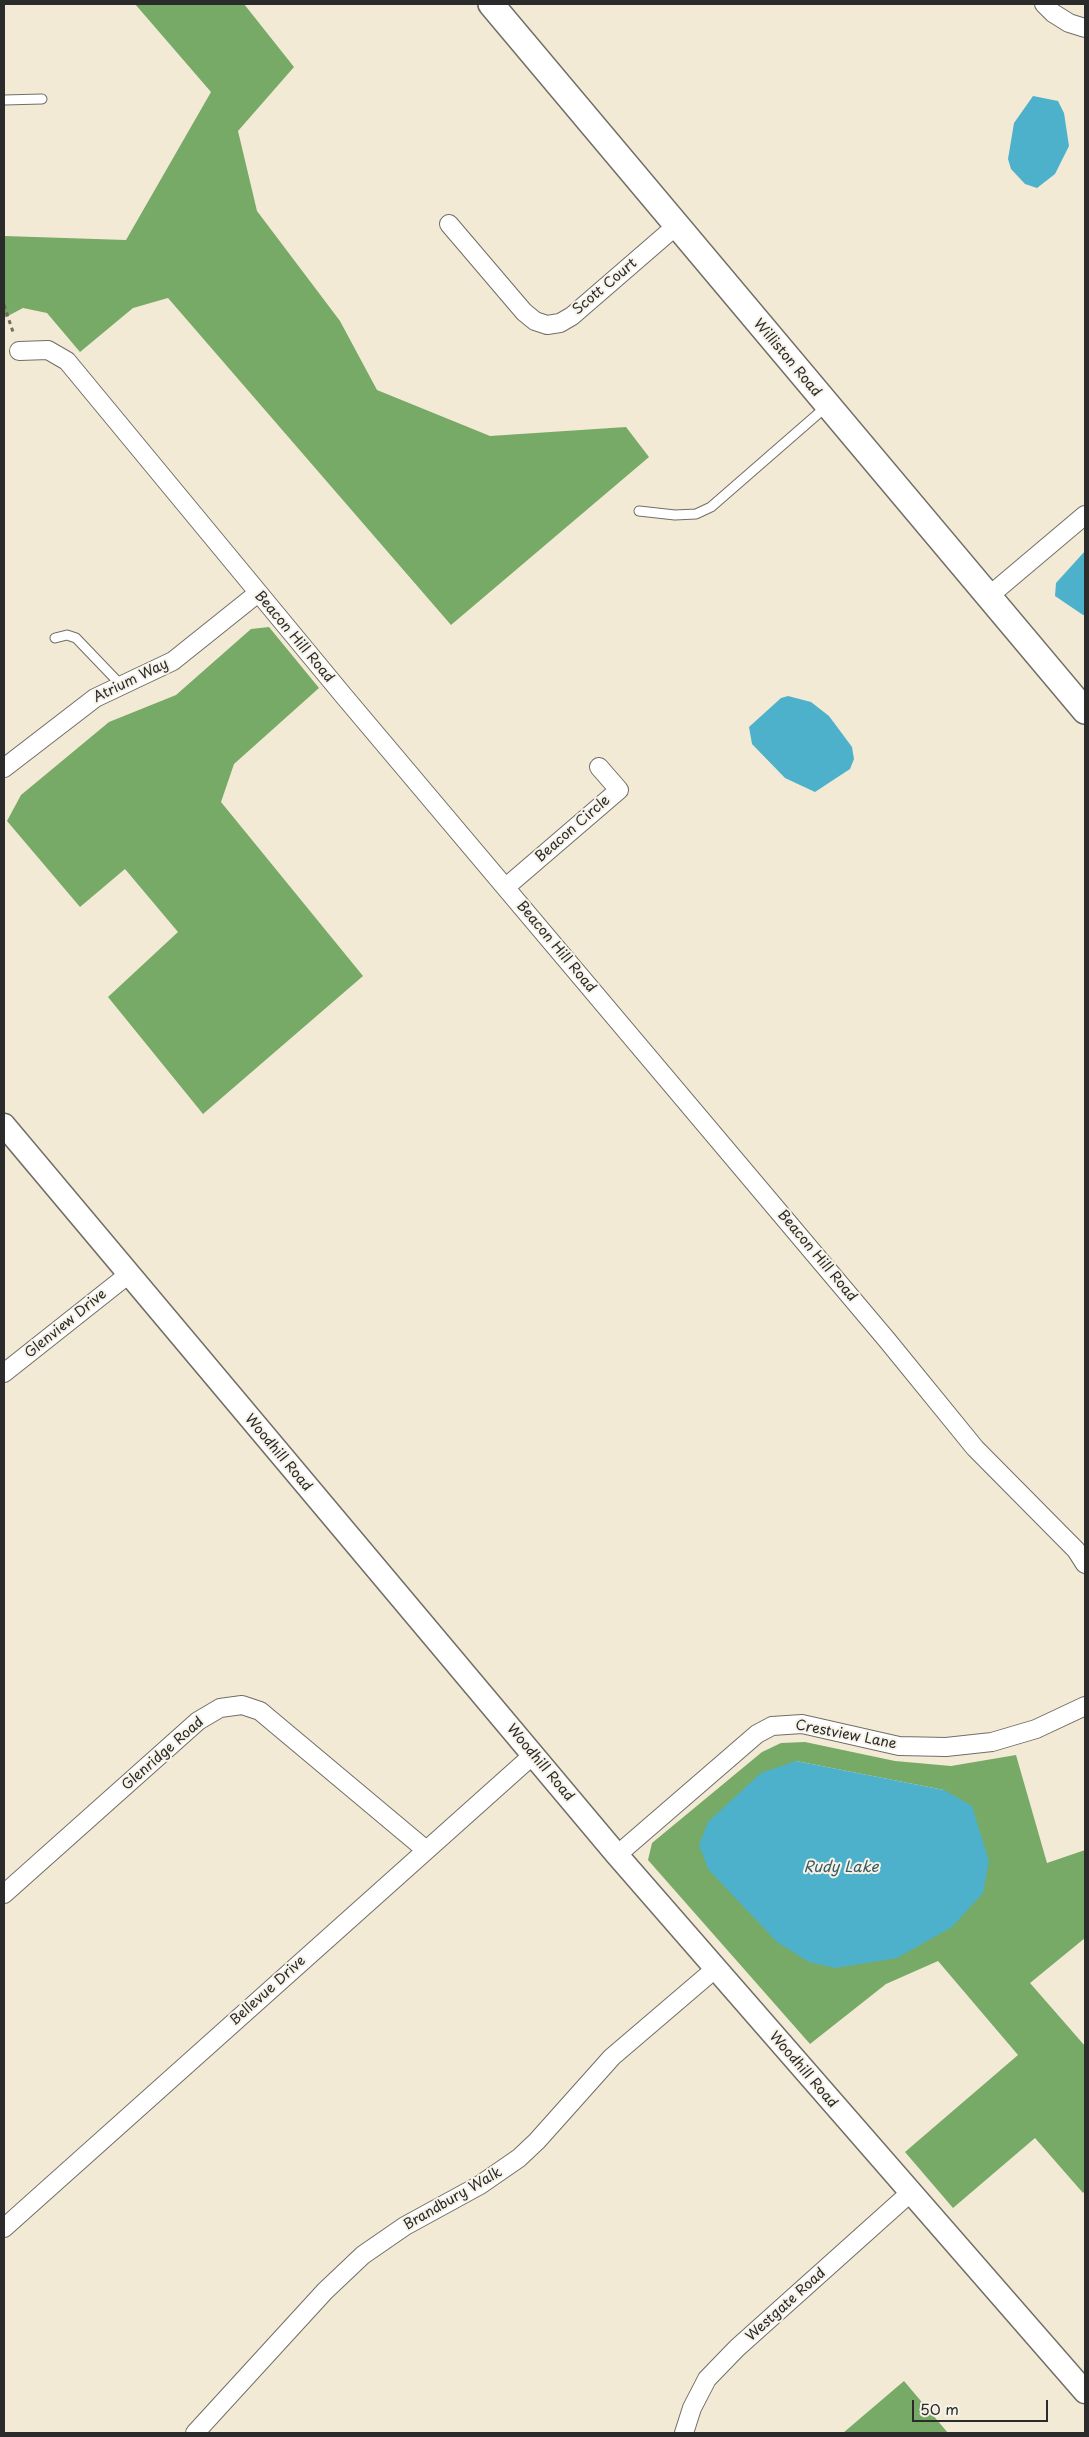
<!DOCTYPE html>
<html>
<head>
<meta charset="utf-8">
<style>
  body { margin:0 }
  #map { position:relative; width:1089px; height:2437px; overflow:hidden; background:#f3ead5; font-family:"Playpen Sans",sans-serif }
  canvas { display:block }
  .frame { position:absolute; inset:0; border:5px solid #2b2b2b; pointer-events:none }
  .scale { position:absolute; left:912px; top:2400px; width:136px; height:22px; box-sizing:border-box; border:2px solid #2b2b2b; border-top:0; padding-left:6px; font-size:15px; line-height:18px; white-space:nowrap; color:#2b2b2b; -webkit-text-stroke:4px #f7f3e8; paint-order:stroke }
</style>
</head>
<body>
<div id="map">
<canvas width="1089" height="2437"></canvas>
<div class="frame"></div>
<div class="scale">50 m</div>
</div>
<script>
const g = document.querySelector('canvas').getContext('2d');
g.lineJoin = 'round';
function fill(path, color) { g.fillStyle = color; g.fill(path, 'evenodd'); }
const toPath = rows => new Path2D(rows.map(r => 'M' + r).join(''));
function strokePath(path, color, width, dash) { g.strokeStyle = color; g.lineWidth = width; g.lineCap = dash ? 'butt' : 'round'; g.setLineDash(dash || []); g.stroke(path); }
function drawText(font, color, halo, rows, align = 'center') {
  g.font = font + ' "Playpen Sans",sans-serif'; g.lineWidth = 4; g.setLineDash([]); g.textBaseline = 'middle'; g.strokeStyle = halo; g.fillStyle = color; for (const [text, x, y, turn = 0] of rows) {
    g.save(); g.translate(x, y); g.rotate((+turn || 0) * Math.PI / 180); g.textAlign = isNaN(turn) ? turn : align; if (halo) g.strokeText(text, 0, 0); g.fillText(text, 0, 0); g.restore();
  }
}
const forest = toPath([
  [135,4,244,4,294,67,238,131,257,211,340,321,377,390,490,436,626,427,649,457,451,625,168,298,133,308,80,352,47,313,23,308,4,318,4,236,126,240,211,92],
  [269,627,319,688,234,764,221,802,363,976,203,1114,108,997,178,932,125,869,80,907,7,821,21,795,109,722,176,695,251,629],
  [805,1742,895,1761,951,1766,1016,1755,1047,1863,1085,1850,1085,1938,1030,1983,1085,2046,1085,2191,1083,2193,1035,2138,953,2208,905,2152,1018,2055,938,1961,886,1984,810,2044,648,1860,652,1843,762,1752,781,1743],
  [796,1761,944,1790,952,1927],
  [904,2381,948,2433,843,2433]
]);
const water = toPath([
  [1033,96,1058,101,1064,113,1069,146,1055,174,1037,188,1025,184,1011,169,1008,159,1014,123],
  [1085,551,1085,615,1083,615,1055,596,1056,583],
  [788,696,811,702,829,716,852,747,854,759,850,769,815,792,785,778,752,744,749,727,781,698],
  [796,1761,944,1790,972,1806,989,1861,983,1893,952,1927,897,1958,835,1968,809,1962,777,1942,708,1869,699,1845,708,1822,761,1773]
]);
const path = toPath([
  [4,305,14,335]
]);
const service = toPath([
  [4,100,42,99],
  [639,511,675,515,696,514,711,507,827,406],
  [55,638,67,635,76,638,122,686]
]);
const minor = toPath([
  [1044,4,1053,13,1069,23,1085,28],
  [449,224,524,312,535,321,547,325,560,323,572,316,676,226],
  [19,351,48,350,67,361,343,695,887,1340,975,1448,1076,1550,1085,1564],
  [989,596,1085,515],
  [4,768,95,698,173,661,258,593],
  [506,887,619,790,599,767],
  [4,1373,129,1274],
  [617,1855,757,1734,772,1726,802,1724,899,1746,946,1747,992,1742,1036,1729,1085,1706],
  [4,1894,198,1721,220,1708,242,1705,260,1711,426,1850],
  [4,2228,533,1755],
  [195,2433,325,2291,363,2255,405,2226,480,2185,519,2158,537,2141,612,2057,715,1969],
  [684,2433,692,2408,707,2379,737,2348,910,2193]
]);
const tertiary = toPath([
  [4,1125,617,1855,1085,2392]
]);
const secondary = toPath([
  [491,4,1085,711]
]);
const streetNames = [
  ["Scott Court",605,287,-40],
  ["Williston Road",787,358,50],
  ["Beacon Hill Road",294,637,50],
  ["Atrium Way",131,681,-26],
  ["Beacon Circle",573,829,-41],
  ["Beacon Hill Road",556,947,50],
  ["Beacon Hill Road",817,1256,50],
  ["Glenview Drive",66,1324,-39],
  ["Woodhill Road",278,1453,50],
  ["Crestview Lane",846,1735,11],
  ["Glenridge Road",163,1754,-41],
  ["Woodhill Road",540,1763,50],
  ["Bellevue Drive",268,1991,-42],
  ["Woodhill Road",803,2070,49],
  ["Brandbury Walk",453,2199,-30],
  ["Westgate Road",786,2305,-42]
];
const waterNames = [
  ["Rudy Lake",841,1868]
];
fill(forest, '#76aa66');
fill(water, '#4db1cc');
strokePath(service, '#716e66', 11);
strokePath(minor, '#716e66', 20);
strokePath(tertiary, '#716e66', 25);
strokePath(secondary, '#716e66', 28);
strokePath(path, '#716e66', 3, [4, 4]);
strokePath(service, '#fff', 9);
strokePath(minor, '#fff', 18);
strokePath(tertiary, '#fff', 22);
strokePath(secondary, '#fff', 25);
drawText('14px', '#2b2b2b', '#f7f3e8', streetNames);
drawText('italic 15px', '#375a63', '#f7f3e8', waterNames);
</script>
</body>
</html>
